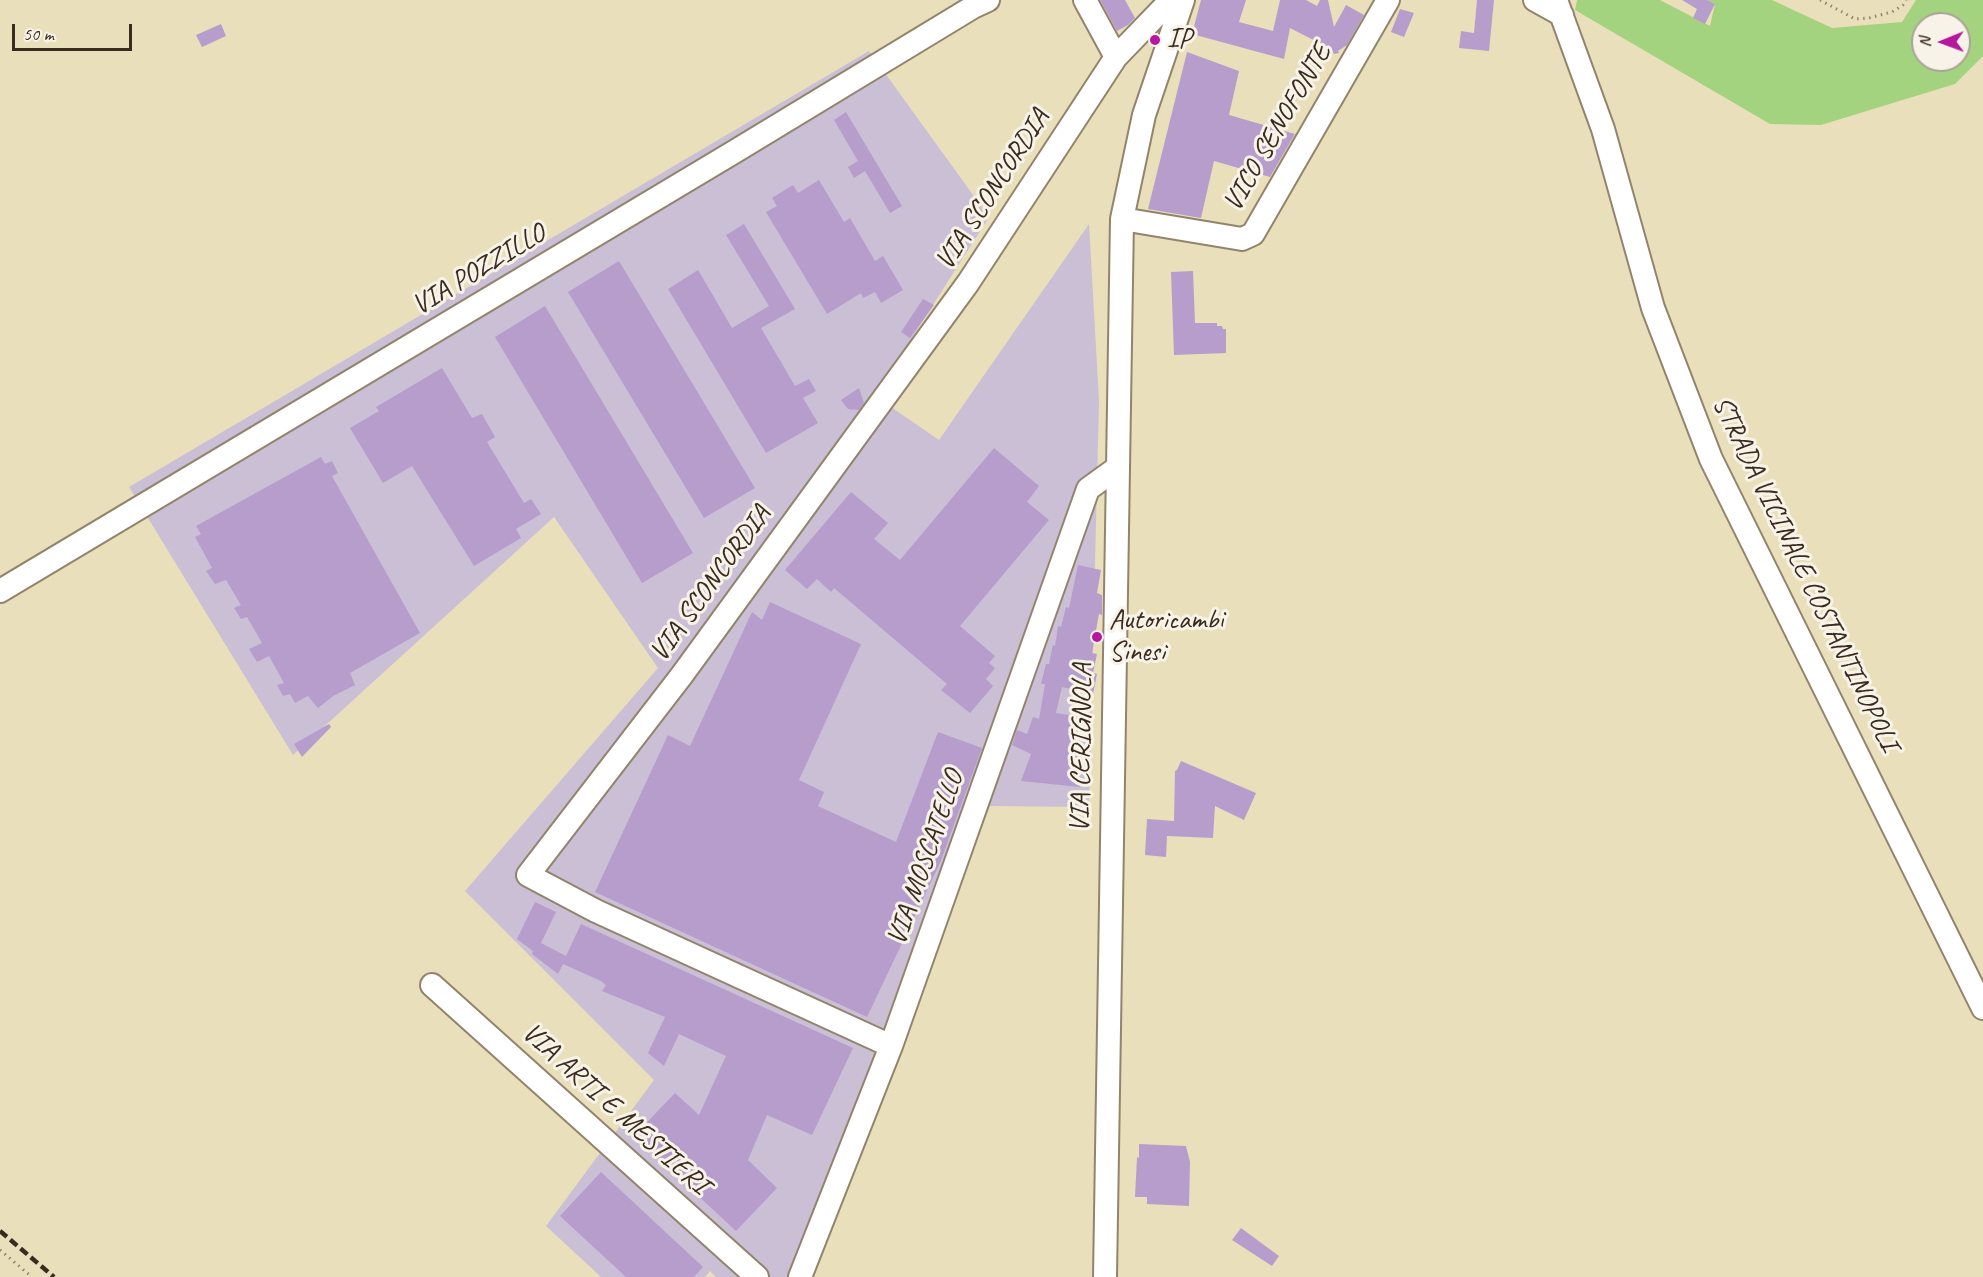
<!DOCTYPE html>
<html>
<head>
<meta charset="utf-8">
<style>
  body { margin:0 }
  #map { position:relative; width:1983px; height:1277px; overflow:hidden; background:#e9dfbb; font-family:Caveat,sans-serif }
  canvas { display:block }
  .north { position:absolute; left:1911px; top:12px; width:60px; height:60px; box-sizing:border-box; background:#f7f3e8; border:2px solid #aca397; border-radius:50%; rotate:269deg; font-size:16px; font-weight:700; line-height:24px; text-align:center; color:#3b2a1e }
  .north::after { content:''; display:block; margin:auto; width:21px; height:27px; background:#b5179e; clip-path:polygon(50% 0,100% 100%,50% 72%,0 100%) }
  .scale { position:absolute; left:12px; top:24px; width:120px; height:27px; box-sizing:border-box; border:3px solid #3b2a1e; border-top:0; padding-left:8px; font-size:18px; line-height:21px; white-space:nowrap; color:#3b2a1e; -webkit-text-stroke:4px #f7f3e8; paint-order:stroke }
</style>
</head>
<body>
<div id="map">
<canvas width="1983" height="1277"></canvas>
<div class="north">N</div>
<div class="scale">50 m</div>
</div>
<script>
const g = document.querySelector('canvas').getContext('2d');
g.lineJoin = 'round';
function fill(path, color) { g.fillStyle = color; g.fill(path, 'evenodd'); }
const toPath = rows => new Path2D(rows.map(r => 'M' + r).join(''));
function strokePath(path, color, width, dash) { g.strokeStyle = color; g.lineWidth = width; g.lineCap = dash ? 'butt' : 'round'; g.setLineDash(dash || []); g.stroke(path); }
function drawText(font, color, halo, rows, align = 'center') {
  g.font = font + ' Caveat,sans-serif'; g.lineWidth = 6; g.setLineDash([]); g.textBaseline = 'middle'; g.strokeStyle = halo; g.fillStyle = color; for (const [text, x, y, turn = 0] of rows) {
    g.save(); g.translate(x, y); g.rotate((+turn || 0) * Math.PI / 180); g.textAlign = isNaN(turn) ? turn : align; if (halo) g.strokeText(text, 0, 0); g.fillText(text, 0, 0); g.restore();
  }
}
const industrial = toPath([
  [869,51,989,217,875,396,939,440,1089,224,1099,401,1089,807,990,806,814,1277,716,1277,710,1271,705,1277,601,1277,546,1226,654,1080,465,891,658,668,554,517,293,755,129,487]
]);
const green = toPath([
  [1577,0,1660,0,1710,26,1715,4,1707,0,1772,0,1832,28,1902,22,1916,0,1983,0,1983,56,1955,84,1821,125,1770,124,1575,10],
  [1923,24,1959,24,1959,60,1923,60]
]);
const building = toPath([
  [1100,0,1125,0,1135,18,1128,25,1117,31],
  [1201,0,1246,0,1239,22,1273,31,1280,0,1306,0,1317,6,1320,0,1328,0,1334,27,1346,5,1364,15,1347,45,1338,51,1339,53,1334,54,1331,49,1290,28,1284,59,1192,34],
  [1477,0,1494,0,1489,51,1459,48,1461,31,1474,33],
  [1682,0,1707,0,1715,4,1705,24,1693,18,1697,9],
  [1400,9,1414,13,1404,37,1391,32],
  [221,24,226,36,202,47,196,35],
  [1187,52,1239,71,1229,115,1295,134,1270,177,1214,161,1201,218,1148,209],
  [846,112,902,206,890,213,865,171,854,178,848,167,858,161,834,120],
  [819,180,844,222,850,218,875,261,883,256,903,290,881,303,875,292,863,298,861,293,827,314,766,212,777,206,772,198,793,185,798,193],
  [744,224,795,309,761,328,795,386,809,379,816,391,803,398,818,423,766,453,668,289,698,270,732,328,769,306,726,235],
  [619,261,755,488,704,518,568,292],
  [1193,271,1195,323,1217,323,1217,326,1222,326,1223,329,1226,329,1226,353,1174,355,1171,272],
  [923,299,934,305,910,338,901,332],
  [545,306,693,553,642,583,495,337],
  [442,368,472,418,482,414,495,437,487,442,524,503,531,499,541,514,516,529,521,538,474,566,412,466,383,483,350,428,379,411,376,407],
  [859,388,864,403,859,410,848,409,841,400],
  [994,448,1039,486,1027,502,1049,520,960,626,995,656,989,663,995,668,986,679,993,686,970,713,941,690,947,684,834,588,831,592,817,579,807,589,785,570,851,492,888,523,874,539,900,560],
  [321,457,325,464,332,461,338,473,332,476,420,633,350,673,355,685,333,696,318,708,308,696,295,703,290,694,283,696,277,685,284,683,269,656,257,662,249,649,262,643,247,617,241,619,234,608,241,605,226,580,215,584,206,571,212,568,195,537,201,534,196,526],
  [1078,565,1101,570,1097,593,1102,595,1102,615,1099,614,1092,653,1097,654,1093,673,1097,674,1093,694,1062,687,1056,713,1081,717,1080,787,1021,781,1031,754,1012,745,1017,730,1027,734,1033,717,1039,719,1045,684,1041,684,1046,664,1049,664,1053,645,1055,646,1058,626,1061,627,1066,607,1069,608],
  [770,602,861,644,799,780,824,792,818,806,896,842,938,732,982,748,940,863,867,1017,595,892,668,735,690,746,752,612,762,620],
  [329,724,331,727,302,757,294,744],
  [1181,761,1256,793,1244,820,1215,806,1213,838,1167,836,1166,857,1145,855,1147,819,1174,821,1175,771,1177,770],
  [535,902,556,912,541,943,566,956,581,924,853,1048,812,1135,767,1115,748,1160,777,1188,736,1231,634,1136,675,1093,699,1115,726,1056,679,1034,664,1066,648,1053,665,1017,602,991,606,985,601,981,563,964,558,974,532,954,533,951,517,939],
  [1139,1144,1186,1146,1190,1162,1189,1206,1147,1204,1147,1197,1135,1197,1137,1157,1139,1158],
  [601,1172,703,1267,694,1277,626,1277,560,1216],
  [1241,1228,1279,1256,1272,1266,1232,1240]
]);
const path = toPath([
  [1820,0,1855,19,1869,18,1892,12,1903,5,1906,0],
  [0,1250,32,1277]
]);
const minor = toPath([
  [1085,0,1116,57],
  [1535,0,1562,15],
  [1556,0,1603,129,1653,308,1711,459,1983,1008],
  [1122,219,1242,239,1253,234,1388,0],
  [0,591,734,152,973,7,988,0],
  [432,985,757,1277],
  [891,1046,596,911,528,875,682,675,968,283,1116,57,1171,0],
  [800,1277,891,1046,1088,489,1117,468],
  [1105,1277,1122,219,1144,115,1183,0]
]);
const rail = toPath([
  [0,1231,54,1277]
]);
const markers = [
  [1155,40,6,"#b5179e"],
  [1097,637,6,"#b5179e"]
];
const poiNames = [
  ["IP",1167,40],
  ["Autoricambi",1109,621],
  ["Sinesi",1109,653]
];
const streetNames = [
  ["VICO SENOFONTE",1278,128,-60],
  ["VIA SCONCORDIA",993,190,-57],
  ["VIA POZZILLO",479,270,-31],
  ["STRADA VICINALE COSTANTINOPOLI",1805,574,64],
  ["VIA SCONCORDIA",711,584,-54],
  ["VIA CERIGNOLA",1082,748,-89],
  ["VIA MOSCATELLO",926,858,-71],
  ["VIA ARTI E MESTIERI",615,1109,42]
];
fill(industrial, '#cbbfd5');
fill(green, '#a4d380');
fill(building, '#b69dcc');
strokePath(minor, '#92846c', 26);
strokePath(path, '#92846c', 3, [1.5, 4.5]);
strokePath(minor, '#fff', 22);
strokePath(rail, '#3b2a1e', 4.5, [9, 4.5]);
for (const [x, y, r, color] of markers) { const dot = new Path2D(); dot.arc(x, y, r, 0, 2 * Math.PI); g.fillStyle = color; g.fill(dot); strokePath(dot, '#f7f3e8', 2); }
drawText('28px', '#3b2a1e', '#f7f3e8', poiNames, 'left');
drawText('28px', '#3b2a1e', '#f7f3e8', streetNames);
</script>
</body>
</html>
